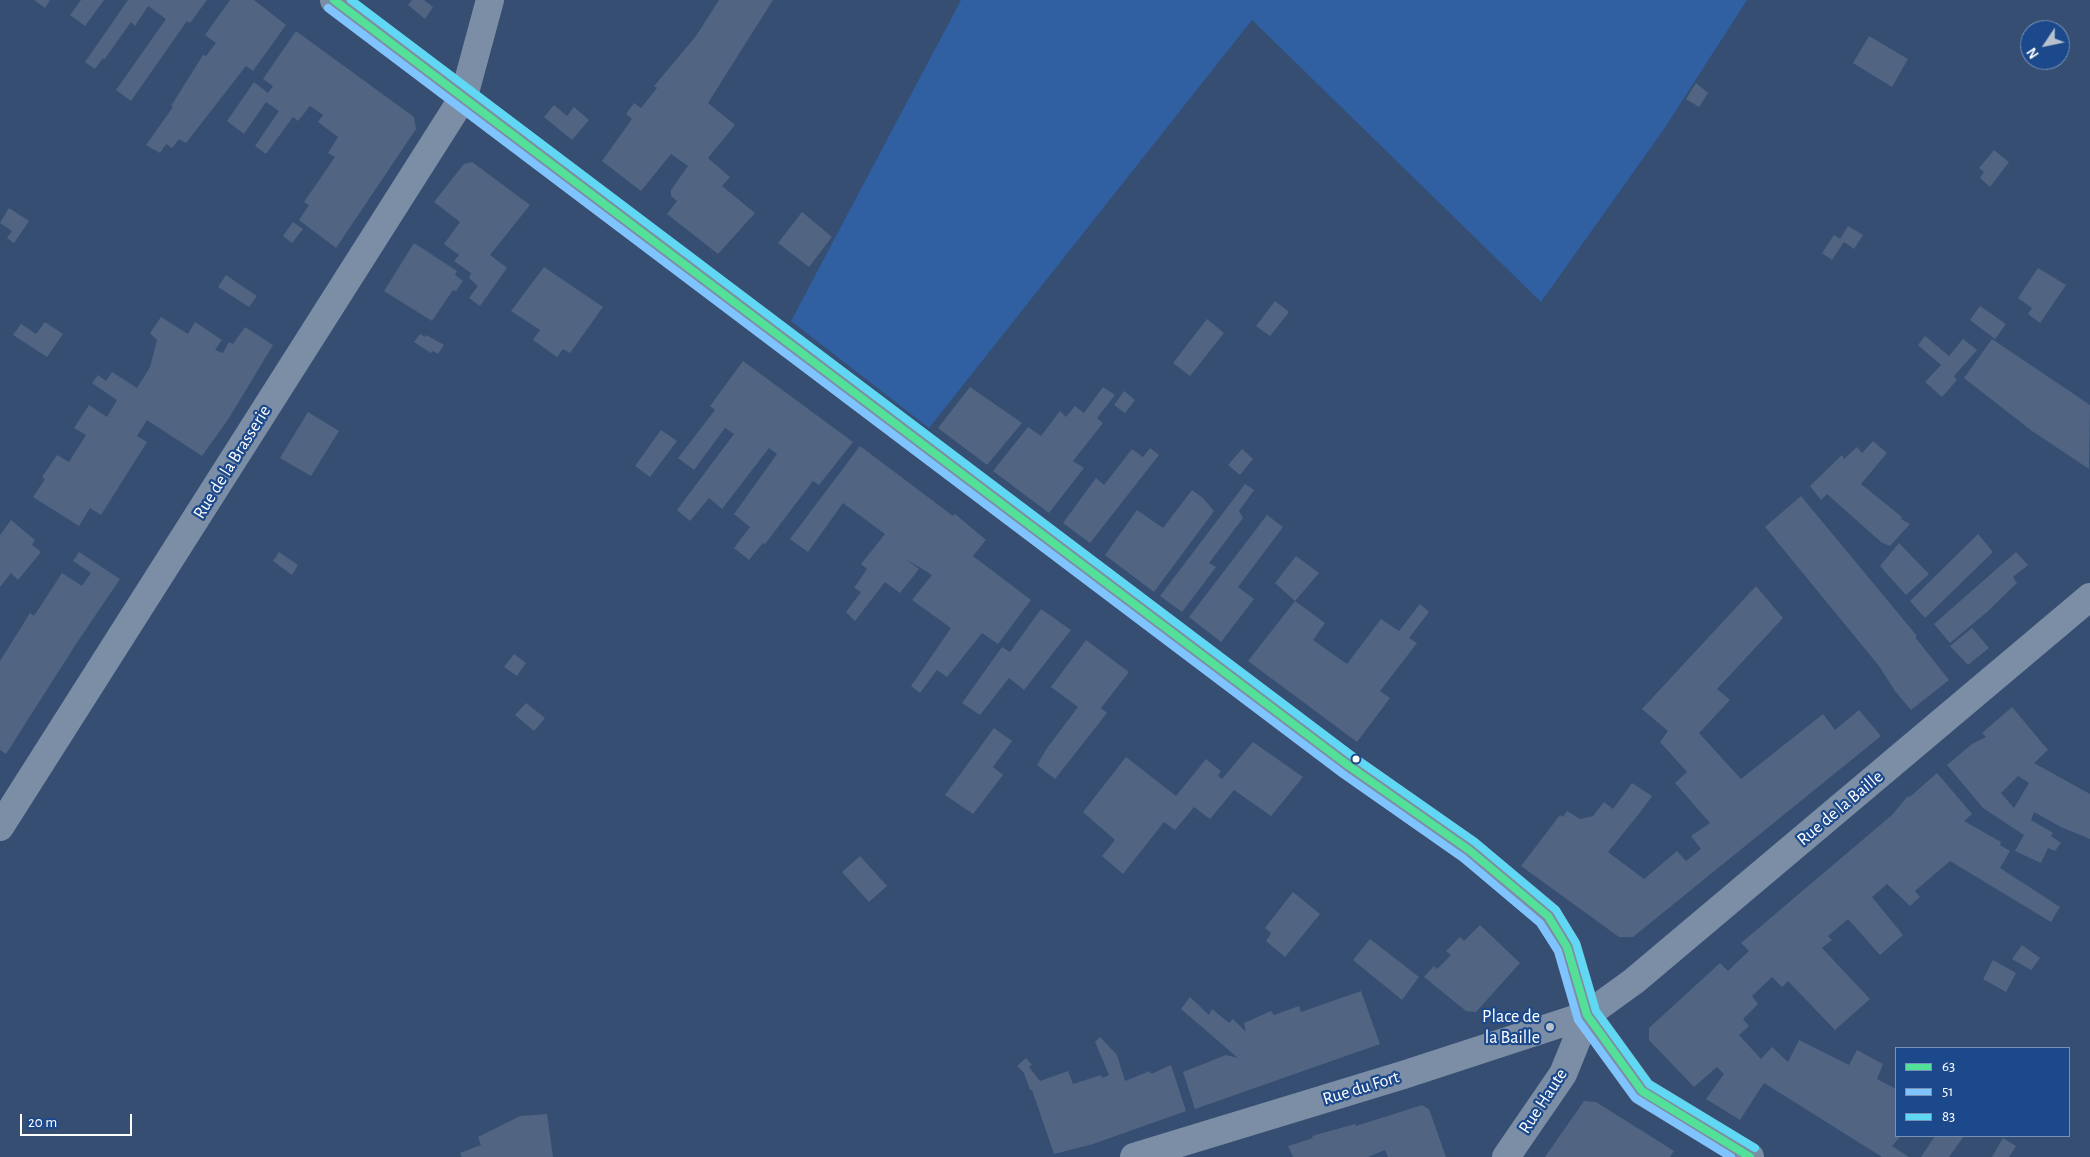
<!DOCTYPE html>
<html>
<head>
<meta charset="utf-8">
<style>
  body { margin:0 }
  #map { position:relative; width:2090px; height:1157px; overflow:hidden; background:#354e72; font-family:"Alegreya Sans",sans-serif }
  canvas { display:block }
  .legend { position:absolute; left:1895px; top:1047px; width:175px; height:90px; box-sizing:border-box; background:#1c498b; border:1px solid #7792b9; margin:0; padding:6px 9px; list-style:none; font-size:15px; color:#fff }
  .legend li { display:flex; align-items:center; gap:10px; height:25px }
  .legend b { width:25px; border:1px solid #7792b9 }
  .north { position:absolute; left:2020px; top:20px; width:50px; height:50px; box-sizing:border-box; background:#1c498b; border:1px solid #7792b9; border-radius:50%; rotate:236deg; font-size:14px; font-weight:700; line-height:20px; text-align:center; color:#fff }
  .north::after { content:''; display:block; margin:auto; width:18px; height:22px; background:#b8c1ce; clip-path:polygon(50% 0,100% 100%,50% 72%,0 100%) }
  .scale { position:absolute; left:20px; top:1114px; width:112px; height:22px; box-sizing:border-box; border:2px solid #fff; border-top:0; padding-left:6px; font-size:15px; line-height:18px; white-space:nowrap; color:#fff; -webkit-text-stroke:4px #1c498b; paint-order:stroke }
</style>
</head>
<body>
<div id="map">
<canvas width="2090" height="1157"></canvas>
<ul class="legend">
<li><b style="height:6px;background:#53e098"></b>63</li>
<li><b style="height:6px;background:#80c4ff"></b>51</li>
<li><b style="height:6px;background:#60d8f3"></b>83</li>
</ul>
<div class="north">N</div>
<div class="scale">20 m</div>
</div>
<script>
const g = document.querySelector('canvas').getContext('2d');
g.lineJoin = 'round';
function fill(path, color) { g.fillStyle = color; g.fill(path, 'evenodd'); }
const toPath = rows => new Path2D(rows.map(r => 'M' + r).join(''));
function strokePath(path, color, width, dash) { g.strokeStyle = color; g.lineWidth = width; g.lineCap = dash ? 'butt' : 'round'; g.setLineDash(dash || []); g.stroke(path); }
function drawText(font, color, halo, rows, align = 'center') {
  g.font = font + ' "Alegreya Sans",sans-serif'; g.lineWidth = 4.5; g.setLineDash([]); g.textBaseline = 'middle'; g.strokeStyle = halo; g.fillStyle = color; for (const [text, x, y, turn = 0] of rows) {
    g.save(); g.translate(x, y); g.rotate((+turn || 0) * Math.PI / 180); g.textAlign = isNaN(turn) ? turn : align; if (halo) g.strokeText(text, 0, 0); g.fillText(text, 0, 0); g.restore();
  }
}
const green = toPath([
  [961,0,1747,0,1664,129,1541,302,1252,20,929,428,791,321]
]);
const building = toPath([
  [34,0,50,0,45,8],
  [81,0,104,0,85,26,70,15],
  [128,0,207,0,190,23,187,21,131,101,116,90,166,19,148,6,135,26,131,22,104,60,103,58,95,69,85,62],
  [230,0,254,0,286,25,253,71,246,66,186,143,179,139,172,148,166,144,160,153,146,145,173,107,171,106,203,55,206,56,216,43,205,35],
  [412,0,424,0,433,7,425,19,408,5],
  [719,0,773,0,708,103,735,125,708,158,730,177,722,186,755,213,718,254,667,214,677,201,671,196,671,190,688,166,671,154,641,191,602,161,632,119,626,114,634,103,641,108,657,88,654,86,696,36],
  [296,31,414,117,416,129,336,248,299,220,309,205,304,202,335,157,328,153,338,137,318,122,323,115,310,106,298,121,293,117,266,154,255,146,279,111,266,102,244,134,227,121,254,82,268,93,273,86,263,79],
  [1869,36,1908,59,1892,87,1853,63],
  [1696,83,1708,93,1699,107,1686,99],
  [554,105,567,116,574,107,589,120,572,140,544,117],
  [1994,150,2009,162,1990,187,1980,178,1984,172,1979,168],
  [472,162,530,205,490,255,507,268,480,306,469,298,478,286,469,278,471,273,454,261,459,255,444,244,460,222,434,202,464,164],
  [9,208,29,221,14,243,7,238,12,231,0,223],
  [802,212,832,237,809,267,778,243],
  [293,222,303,229,292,243,283,236],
  [1848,226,1863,235,1854,249,1844,242,1832,260,1822,253,1834,235,1840,239],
  [414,243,457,271,455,275,463,281,456,291,453,290,432,321,384,291],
  [544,267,603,307,570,353,563,349,557,357,533,340,540,330,511,311],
  [2038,268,2066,285,2040,323,2028,314,2032,308,2018,298],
  [226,275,257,296,249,307,218,287],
  [1275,301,1289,312,1270,336,1256,326],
  [1980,306,2006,324,1995,339,1970,320],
  [161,317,188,334,195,322,222,340,215,350,223,353,229,342,233,344,245,327,273,345,229,418,202,456,147,420,137,436,147,442,101,515,90,508,79,526,33,497,45,479,42,477,57,455,69,462,86,435,74,428,89,405,107,417,117,400,92,383,98,375,106,381,112,372,137,388,150,367,157,340,150,333],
  [1207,319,1224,333,1190,376,1173,363],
  [45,322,63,334,47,357,13,335,21,324,36,334],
  [420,334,425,337,426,335,444,345,438,354,433,351,431,353,414,342],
  [1925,336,1949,356,1963,339,1977,350,1954,376,1957,380,1942,397,1925,382,1941,365,1918,345],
  [1992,339,2090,405,2089,469,2032,431,1964,378],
  [743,361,853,442,819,485,813,481,765,544,763,543,749,560,734,548,750,527,734,514,777,454,769,448,722,509,709,498,690,521,677,510,734,434,725,428,694,470,678,458,715,410,710,406],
  [970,387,1022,423,987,465,938,428],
  [1103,387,1115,395,1097,418,1103,423,1073,461,1084,468,1049,513,993,471,1028,427,1041,436,1060,411,1066,417,1075,406,1084,413],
  [1124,391,1135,400,1125,413,1114,405],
  [308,412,339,431,311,476,280,458],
  [661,430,677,441,650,477,635,466],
  [1873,441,1887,453,1861,484,1902,517,1901,519,1910,524,1890,546,1881,542,1827,494,1821,500,1810,486,1842,455,1844,459,1857,447,1862,453],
  [860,446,953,516,955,514,986,540,973,556,1031,600,998,644,982,633,947,677,937,670,920,693,911,686,951,628,912,600,932,575,904,558,919,569,900,593,885,582,855,621,846,612,861,592,854,588,867,569,861,564,885,534,843,503,808,552,790,539],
  [1150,448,1159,455,1090,543,1063,523,1096,478,1104,485,1132,449,1143,457],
  [1242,449,1253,459,1240,475,1228,465],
  [1245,484,1254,490,1239,511,1243,518,1209,563,1216,567,1182,612,1160,596],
  [1192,490,1203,498,1214,511,1154,592,1105,555,1137,510,1163,528],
  [1801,496,1917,636,1915,637,1949,680,1911,710,1895,691,1879,666,1765,527],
  [1267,515,1283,527,1238,587,1254,599,1221,642,1189,617],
  [11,520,35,540,32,545,41,552,18,580,11,573,0,587,0,535],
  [1978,534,1993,552,1925,618,1910,601],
  [1899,543,1929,574,1906,595,1880,566],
  [79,552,120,579,76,644,6,754,0,750,0,661,30,613,34,616,62,573,82,586,91,573,73,561],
  [279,552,298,565,292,575,273,561],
  [2016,552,2028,565,2013,577,2017,583,1987,612,1950,643,1934,624],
  [1296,556,1319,573,1295,601,1275,583],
  [1756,586,1783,618,1717,689,1730,700,1699,733,1741,779,1823,714,1835,730,1859,710,1881,736,1633,937,1619,937,1521,866,1560,815,1563,817,1567,811,1580,819,1593,816,1604,802,1613,809,1632,783,1652,796,1642,810,1608,852,1644,879,1677,851,1686,861,1701,849,1691,836,1710,823,1675,783,1687,772,1660,742,1668,731,1642,709],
  [1295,601,1325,623,1313,640,1347,664,1381,619,1399,631,1420,604,1429,612,1409,638,1417,643,1380,691,1390,698,1357,742,1248,661],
  [1041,609,1071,630,1024,690,1009,678,980,715,962,703,1002,647,1010,652],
  [1972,628,1989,648,1968,665,1950,646],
  [1086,640,1129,672,1101,708,1107,713,1055,779,1037,765,1047,748,1078,707,1051,687],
  [514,654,526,663,517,676,504,667],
  [526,703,545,718,534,731,515,715],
  [2012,707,2048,750,2034,763,2090,794,2090,839,2061,827,2034,812,2031,820,2053,833,2051,836,2061,843,2055,851,2048,848,2041,863,2015,851,2024,835,1983,808,1947,765,1972,744,1986,737,1982,733],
  [2018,776,2029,783,2014,808,2001,793],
  [994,728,1012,741,993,767,1003,775,973,814,945,795],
  [1253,742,1303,777,1271,816,1234,790,1210,819,1194,807,1175,830,1164,822,1123,874,1102,856,1115,840,1083,812,1126,757,1176,796,1206,759,1221,771,1218,776,1222,779],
  [1937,773,1972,814,1964,821,2001,842,2000,845,2010,851,2000,868,2060,907,2051,922,1950,861,1915,891,1920,897,1910,906,1887,884,1872,897,1903,935,1880,955,1848,919,1828,936,1832,940,1822,948,1870,999,1835,1030,1788,981,1782,987,1772,977,1752,996,1758,1004,1743,1019,1749,1026,1739,1035,1761,1059,1772,1047,1788,1062,1799,1040,1849,1065,1857,1050,1883,1064,1877,1079,1896,1089,1896,1136,1901,1136,1892,1146,1909,1157,1882,1157,1764,1083,1740,1120,1706,1099,1724,1074,1717,1067,1694,1087,1649,1040,1649,1028,1720,963,1728,971,1734,965,1749,951,1741,943,1892,815,1907,797,1911,796],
  [860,856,887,886,869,902,842,872],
  [1293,892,1320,914,1285,957,1266,941,1271,933,1265,928],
  [1480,925,1520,963,1476,1012,1466,1011,1424,977,1434,966,1437,969,1451,955,1446,951,1460,937,1464,941],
  [1370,939,1419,977,1402,1000,1353,960],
  [2022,945,2040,958,2031,970,2012,959],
  [1993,960,2016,973,2006,992,1983,979],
  [1361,991,1380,1044,1195,1109,1183,1072,1226,1055,1238,1058,1181,1009,1190,997,1209,1015,1212,1009,1229,1023,1233,1019,1246,1032,1244,1023,1271,1011,1274,1015,1299,1006,1301,1012],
  [1100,1037,1117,1055,1125,1081,1150,1071,1151,1074,1171,1065,1186,1111,1093,1144,1054,1154,1032,1090,1030,1090,1024,1073,1017,1066,1026,1058,1032,1065,1029,1067,1040,1081,1068,1071,1073,1084,1101,1075,1102,1078,1109,1075,1095,1042],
  [1584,1101,1596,1102,1674,1151,1670,1157,1545,1157],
  [1422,1105,1429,1109,1446,1157,1388,1157,1385,1150,1368,1157,1293,1157,1288,1146,1313,1138,1312,1136,1355,1124,1356,1126],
  [547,1114,553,1157,462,1157,460,1153,481,1145,478,1137,520,1116],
  [1935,1136,1964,1136,1949,1157,1921,1157],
  [2003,1138,2016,1146,2009,1157,1992,1157]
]);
const minor = toPath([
  [334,0,1349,766,1469,850,1548,916,1567,947,1587,1015,1642,1091,1750,1157],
  [0,827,464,96,490,0],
  [1134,1157,1403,1075,1587,1015,1634,981,2090,597],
  [1506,1157,1563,1074,1587,1015]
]);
const bus1 = toPath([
  [334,0,1349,766,1469,850,1548,916,1567,947,1587,1015,1642,1091,1750,1157]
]);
const bus2 = toPath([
  [328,8,1343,774,1463,858,1540,923,1558,951,1578,1020,1635,1098,1731,1157]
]);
const bus3 = toPath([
  [351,0,1355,758,1475,842,1556,910,1576,943,1596,1011,1649,1084,1755,1148]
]);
const markers = [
  [1356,759,4.5,"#fff"],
  [1550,1027,5,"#b8c1ce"]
];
const streetNames = [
  ["Rue de la Brasserie",232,462,-58],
  ["Rue de la Baille",1840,808,-40],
  ["Rue du Fort",1361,1088,-17],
  ["Rue Haute",1543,1101,-57]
];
const poiNames = [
  ["Place de",1540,1017],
  ["la Baille",1540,1038]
];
fill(green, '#305fa2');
fill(building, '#516582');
strokePath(minor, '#7c8ea6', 28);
strokePath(bus1, '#53e098', 8);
strokePath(bus2, '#80c4ff', 8);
strokePath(bus3, '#60d8f3', 8);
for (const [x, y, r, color] of markers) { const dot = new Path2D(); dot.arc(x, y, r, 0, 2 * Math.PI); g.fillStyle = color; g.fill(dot); strokePath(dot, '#1c498b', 2); }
drawText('18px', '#fff', '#1c498b', streetNames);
drawText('18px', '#fff', '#1c498b', poiNames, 'right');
</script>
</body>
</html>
